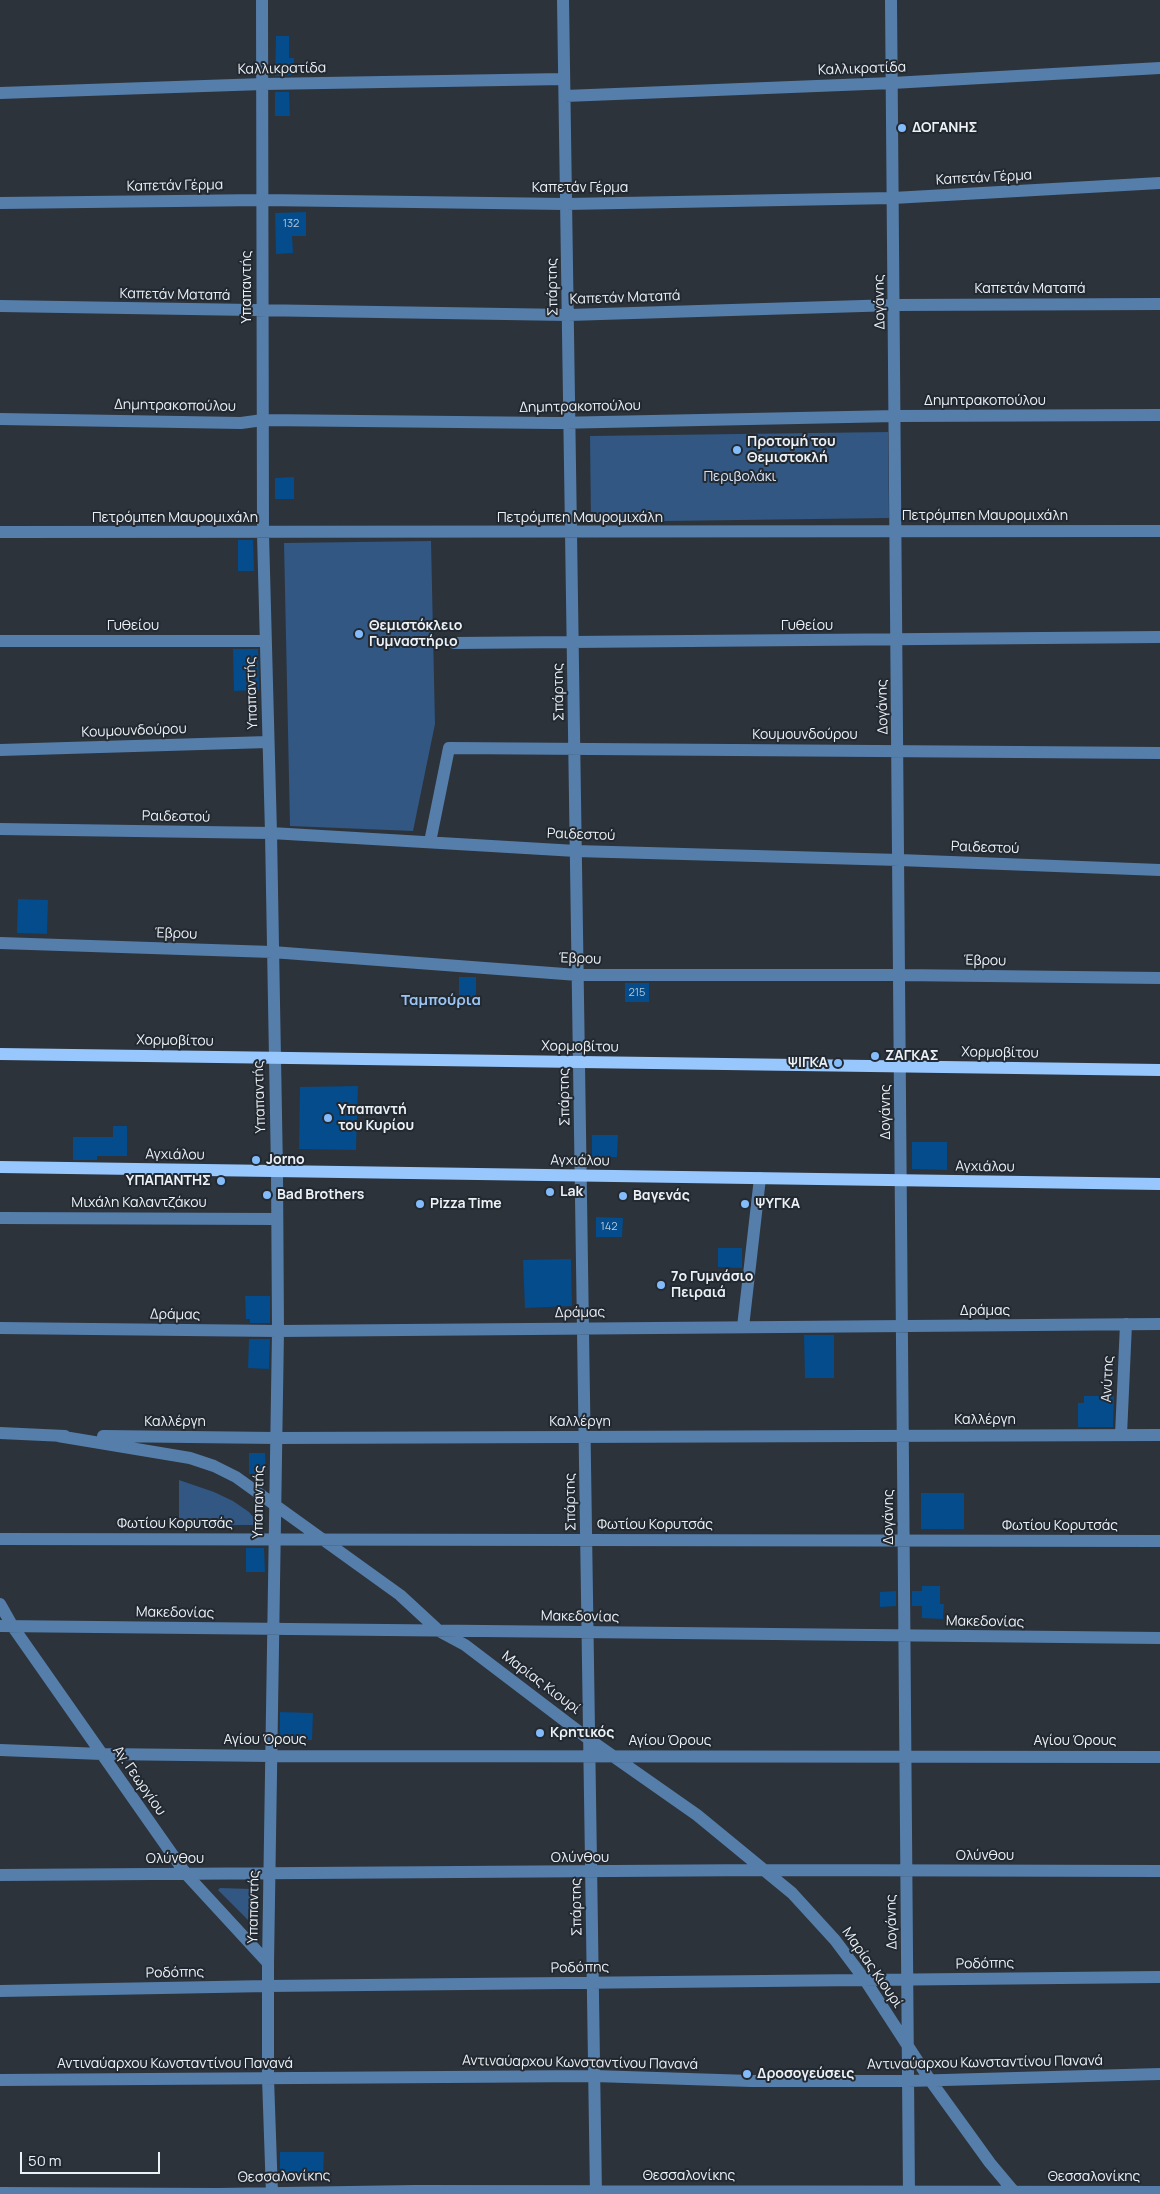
<!DOCTYPE html>
<html>
<head>
<meta charset="utf-8">
<style>
  body { margin:0 }
  #map { position:relative; width:1160px; height:2194px; overflow:hidden; background:#2c333b; font-family:Manrope,sans-serif }
  canvas { display:block }
  .scale { position:absolute; left:20px; top:2152px; width:140px; height:22px; box-sizing:border-box; border:2px solid #ecf1f6; border-top:0; padding-left:6px; font-size:15px; line-height:18px; white-space:nowrap; color:#ecf1f6; -webkit-text-stroke:4px #222931; paint-order:stroke }
</style>
</head>
<body>
<div id="map">
<canvas width="1160" height="2194"></canvas>
<div class="scale">50 m</div>
</div>
<script>
const g = document.querySelector('canvas').getContext('2d');
g.lineJoin = 'round';
function fill(path, color) { g.fillStyle = color; g.fill(path, 'evenodd'); }
const toPath = rows => new Path2D(rows.map(r => 'M' + r).join(''));
function strokePath(path, color, width, dash) { g.strokeStyle = color; g.lineWidth = width; g.lineCap = dash ? 'butt' : 'round'; g.setLineDash(dash || []); g.stroke(path); }
function drawText(font, color, halo, rows, align = 'center') {
  g.font = font + ' Manrope,sans-serif'; g.lineWidth = 4; g.setLineDash([]); g.textBaseline = 'middle'; g.strokeStyle = halo; g.fillStyle = color; for (const [text, x, y, turn = 0] of rows) {
    g.save(); g.translate(x, y); g.rotate((+turn || 0) * Math.PI / 180); g.textAlign = isNaN(turn) ? turn : align; if (halo) g.strokeText(text, 0, 0); g.fillText(text, 0, 0); g.restore();
  }
}
const green = toPath([
  [888,432,889,518,591,522,590,436],
  [431,541,435,724,413,831,290,826,284,543],
  [179,1480,214,1492,233,1501,249,1512,257,1521,257,1525,179,1525],
  [220,1888,251,1889,254,1891,254,1920,251,1923,218,1890]
]);
const building = toPath([
  [276,36,289,36,289,58,294,58,294,75,275,76],
  [275,92,289,92,290,116,275,116],
  [306,212,306,236,292,236,293,253,276,254,275,213],
  [294,477,294,499,275,499,275,478],
  [238,540,253,540,254,571,238,571],
  [233,649,258,649,259,690,234,691],
  [18,899,48,900,47,934,17,933],
  [459,977,476,977,476,997,459,997],
  [625,983,649,983,649,1002,625,1002],
  [358,1086,356,1150,299,1149,300,1087],
  [113,1126,127,1126,127,1156,97,1156,97,1160,73,1160,73,1137,113,1137],
  [592,1135,618,1135,617,1157,592,1157],
  [912,1142,947,1142,947,1170,912,1169],
  [596,1217,623,1218,622,1237,596,1237],
  [718,1248,742,1248,742,1268,718,1267],
  [571,1259,572,1306,525,1308,523,1260],
  [245,1296,270,1296,270,1323,250,1323,250,1319,246,1319],
  [804,1335,834,1335,834,1378,805,1378],
  [249,1339,270,1339,269,1369,248,1368],
  [1084,1396,1114,1396,1113,1427,1078,1427,1078,1403,1084,1403],
  [249,1453,265,1453,266,1475,249,1474],
  [921,1493,964,1493,964,1529,921,1529],
  [246,1548,264,1548,265,1572,246,1572],
  [922,1586,940,1586,940,1604,944,1604,943,1619,922,1618,922,1606,912,1606,912,1591,922,1591],
  [896,1591,896,1606,880,1607,880,1592],
  [280,1712,313,1713,312,1740,280,1740],
  [280,2152,324,2152,323,2178,280,2177]
]);
const minor = toPath([
  [262,0,263,534,271,833,277,1171,278,1331,268,1963,268,2078,272,2194],
  [563,0,596,2194],
  [891,0,909,2194],
  [0,93,263,84,564,79],
  [565,96,892,83,1160,68],
  [0,203,263,200,566,204,893,198,1160,183],
  [0,306,568,315,895,305,1160,304],
  [0,419,241,423,263,420,554,423,896,416,1160,415],
  [0,532,1160,531],
  [0,641,265,641],
  [454,643,1160,637],
  [0,750,268,742],
  [0,829,271,833,576,851,899,860,1160,870],
  [430,842,449,748,1160,753],
  [0,943,272,952,578,975,900,975,1160,978],
  [0,1218,277,1219],
  [743,1327,760,1178],
  [0,1328,278,1331,1160,1324],
  [0,1433,65,1436],
  [1121,1435,1126,1324],
  [58,1436,190,1458,214,1466,236,1477,400,1595,439,1631,465,1645,590,1740,697,1815,792,1893,835,1940,865,1980,930,2080,990,2163,1016,2194],
  [103,1436,276,1438,1160,1435],
  [0,1539,1160,1541],
  [0,1604,13,1627,186,1874,268,1963],
  [0,1626,1160,1638],
  [0,1750,102,1754,271,1756,1160,1757],
  [0,1875,766,1870,1160,1871],
  [0,1991,268,1986,1160,1977],
  [0,2080,594,2076,751,2081,908,2081,1160,2074],
  [0,2193,218,2194],
  [218,2194,415,2191,1160,2192]
]);
const major = toPath([
  [0,1054,1160,1070],
  [0,1167,1160,1184]
]);
const markers = [
  [902,128,5,"#84bcfb"],
  [737,450,5,"#84bcfb"],
  [359,634,5,"#84bcfb"],
  [875,1056,5,"#84bcfb"],
  [838,1063,5,"#84bcfb"],
  [328,1118,5,"#84bcfb"],
  [256,1160,5,"#84bcfb"],
  [221,1181,5,"#84bcfb"],
  [550,1192,5,"#84bcfb"],
  [267,1195,5,"#84bcfb"],
  [623,1196,5,"#84bcfb"],
  [420,1204,5,"#84bcfb"],
  [745,1204,5,"#84bcfb"],
  [661,1285,5,"#84bcfb"],
  [540,1733,5,"#84bcfb"],
  [747,2074,5,"#84bcfb"]
];
const numberNames = [
  ["132",291,224],
  ["215",637,993],
  ["142",609,1227]
];
const streetNames = [
  ["Καλλικρατίδα",282,69,-1],
  ["Καλλικρατίδα",862,69,-2],
  ["Καπετάν Γέρμα",984,178,-3],
  ["Καπετάν Γέρμα",175,186,-1],
  ["Καπετάν Γέρμα",580,188],
  ["Υπαπαντής",247,287,-90],
  ["Σπάρτης",553,287,-91],
  ["Καπετάν Ματαπά",1030,289],
  ["Καπετάν Ματαπά",175,295,1],
  ["Καπετάν Ματαπά",625,298,-2],
  ["Δογάνης",880,302,-91],
  ["Δημητρακοπούλου",985,401],
  ["Δημητρακοπούλου",175,406,1],
  ["Δημητρακοπούλου",580,407,-1],
  ["Πετρόμπεη Μαυρομιχάλη",985,516],
  ["Πετρόμπεη Μαυρομιχάλη",175,518],
  ["Πετρόμπεη Μαυρομιχάλη",580,518],
  ["Γυθείου",133,626],
  ["Γυθείου",807,626],
  ["Σπάρτης",559,692,-91],
  ["Υπαπαντής",252,693,-92],
  ["Δογάνης",883,707,-91],
  ["Κουμουνδούρου",134,731,-2],
  ["Κουμουνδούρου",805,735],
  ["Ραιδεστού",176,817,1],
  ["Ραιδεστού",581,835,2],
  ["Ραιδεστού",985,848,2],
  ["Έβρου",176,934,2],
  ["Έβρου",580,959,2],
  ["Έβρου",985,961,1],
  ["Χορμοβίτου",175,1041,1],
  ["Χορμοβίτου",580,1047,1],
  ["Χορμοβίτου",1000,1053,1],
  ["Υπαπαντής",260,1097,-92],
  ["Σπάρτης",565,1097,-91],
  ["Δογάνης",886,1112,-90],
  ["Αγχιάλου",175,1155,1],
  ["Αγχιάλου",580,1161,1],
  ["Αγχιάλου",985,1167,1],
  ["Μιχάλη Καλαντζάκου",139,1203],
  ["Δράμας",985,1311],
  ["Δράμας",580,1313,-1],
  ["Δράμας",175,1315,1],
  ["Ανύτης",1108,1379,-87],
  ["Καλλέργη",985,1420],
  ["Καλλέργη",175,1422],
  ["Καλλέργη",580,1422],
  ["Υπαπαντής",259,1502,-89],
  ["Σπάρτης",571,1502,-91],
  ["Δογάνης",889,1517,-90],
  ["Φωτίου Κορυτσάς",175,1524],
  ["Φωτίου Κορυτσάς",655,1525],
  ["Φωτίου Κορυτσάς",1060,1526],
  ["Μακεδονίας",175,1613,1],
  ["Μακεδονίας",580,1617,1],
  ["Μακεδονίας",985,1622,1],
  ["Μαρίας Κιουρί",541,1683,37],
  ["Αγίου Όρους",265,1740],
  ["Αγίου Όρους",670,1741],
  ["Αγίου Όρους",1075,1741],
  ["Αγ. Γεωργίου",139,1781,55],
  ["Ολύνθου",985,1856],
  ["Ολύνθου",580,1858],
  ["Ολύνθου",175,1859],
  ["Υπαπαντής",254,1907,-89],
  ["Σπάρτης",577,1907,-91],
  ["Δογάνης",892,1922,-91],
  ["Ροδόπης",985,1964,-1],
  ["Ροδόπης",580,1968,-1],
  ["Μαρίας Κιουρί",872,1968,55],
  ["Ροδόπης",175,1973,-1],
  ["Αντιναύαρχου Κωνσταντίνου Πανανά",580,2063,1],
  ["Αντιναύαρχου Κωνσταντίνου Πανανά",985,2063,-1],
  ["Αντιναύαρχου Κωνσταντίνου Πανανά",175,2064],
  ["Θεσσαλονίκης",689,2176],
  ["Θεσσαλονίκης",284,2177,-1],
  ["Θεσσαλονίκης",1094,2177]
];
const poiNames = [
  ["ΔΟΓΑΝΗΣ",912,128],
  ["Προτομή του",747,442],
  ["Θεμιστοκλή",747,458],
  ["Θεμιστόκλειο",369,626],
  ["Γυμναστήριο",369,642],
  ["ΖΑΓΚΑΣ",885,1056],
  ["ΨΙΓΚΑ",828,1063,"right"],
  ["Υπαπαντή",338,1110],
  ["του Κυρίου",338,1126],
  ["Jorno",266,1160],
  ["ΥΠΑΠΑΝΤΗΣ",211,1181,"right"],
  ["Lak",560,1192],
  ["Bad Brothers",277,1195],
  ["Βαγενάς",633,1196],
  ["Pizza Time",430,1204],
  ["ΨΥΓΚΑ",755,1204],
  ["7ο Γυμνάσιο",671,1277],
  ["Πειραιά",671,1293],
  ["Κρητικός",550,1733],
  ["Δροσογεύσεις",757,2074]
];
const parkNames = [
  ["Περιβολάκι",740,477]
];
const neighbourhoodNames = [
  ["Ταμπούρια",441,1001]
];
fill(green, '#315782');
fill(building, '#044c8b');
strokePath(minor, '#567eaa', 12);
strokePath(major, '#98c7fe', 12);
for (const [x, y, r, color] of markers) { const dot = new Path2D(); dot.arc(x, y, r, 0, 2 * Math.PI); g.fillStyle = color; g.fill(dot); strokePath(dot, '#222931', 2); }
drawText('11px', '#b2c8db', null, numberNames);
drawText('14px', '#ecf1f6', '#222931', streetNames);
drawText('bold 14px', '#ecf1f6', '#222931', poiNames, 'left');
drawText('14px', '#d4e3f6', '#222931', parkNames);
drawText('bold 15px', '#9bc4f3', '#222931', neighbourhoodNames);
</script>
</body>
</html>
